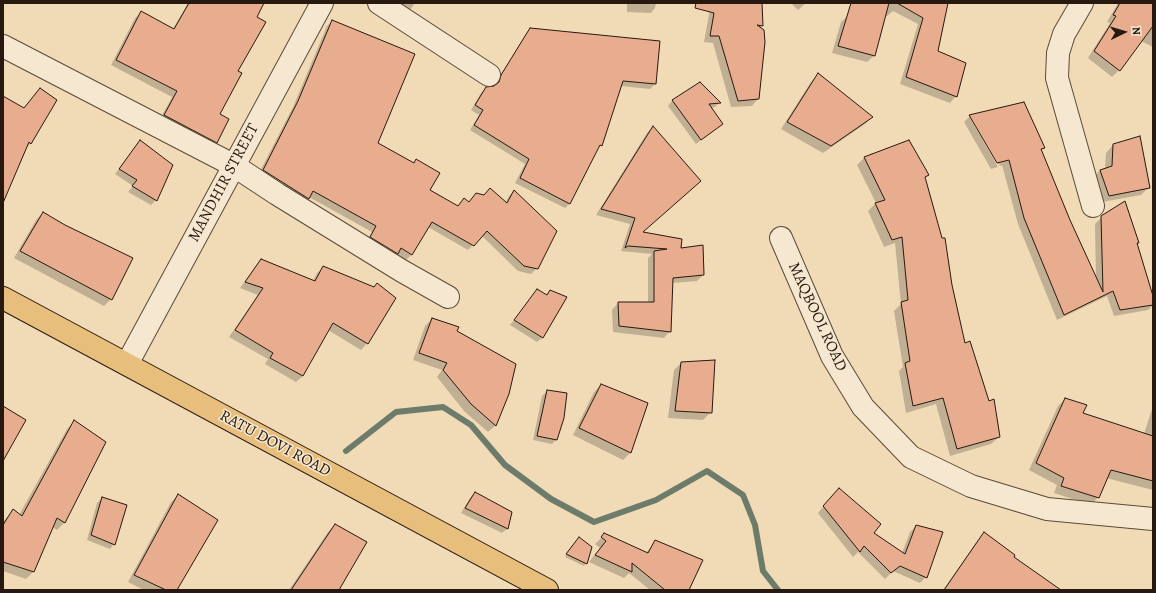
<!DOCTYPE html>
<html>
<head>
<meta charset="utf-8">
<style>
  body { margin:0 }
  #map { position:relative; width:1156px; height:593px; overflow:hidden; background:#f1dbb7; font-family:Alegreya,serif }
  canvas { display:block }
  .frame { position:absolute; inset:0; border:4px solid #27190f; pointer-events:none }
  .north { position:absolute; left:1104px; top:12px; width:40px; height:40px; -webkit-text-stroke:3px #f6e8d0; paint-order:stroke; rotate:85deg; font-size:11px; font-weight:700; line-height:16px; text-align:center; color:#27190f }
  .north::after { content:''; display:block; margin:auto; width:14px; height:18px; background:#27190f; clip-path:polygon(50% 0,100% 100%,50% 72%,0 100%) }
</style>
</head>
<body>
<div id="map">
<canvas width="1156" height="593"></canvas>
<div class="frame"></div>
<div class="north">N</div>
</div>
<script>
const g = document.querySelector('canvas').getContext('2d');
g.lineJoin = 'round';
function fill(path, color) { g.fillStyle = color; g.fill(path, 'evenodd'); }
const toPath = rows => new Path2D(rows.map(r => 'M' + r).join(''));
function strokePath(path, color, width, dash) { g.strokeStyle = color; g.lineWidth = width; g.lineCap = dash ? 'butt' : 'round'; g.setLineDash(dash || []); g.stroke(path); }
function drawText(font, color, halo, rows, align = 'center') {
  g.font = font + ' Alegreya,serif'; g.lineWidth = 3; g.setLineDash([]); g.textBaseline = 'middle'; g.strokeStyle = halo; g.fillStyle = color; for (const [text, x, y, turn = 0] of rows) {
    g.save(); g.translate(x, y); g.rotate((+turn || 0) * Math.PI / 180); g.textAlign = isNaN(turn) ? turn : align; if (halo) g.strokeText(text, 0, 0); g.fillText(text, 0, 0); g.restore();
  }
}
const shadow = toPath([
  [188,3,263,3,256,17,237,71,219,115,216,142,211,147,159,121,172,97,111,65,135,18,141,13,173,29],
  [390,3,415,3,407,14],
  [627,3,656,3,655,8,651,13,627,12],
  [711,3,761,3,762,26,760,28,758,99,752,106,731,107,713,43,704,42],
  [791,3,806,3,798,10],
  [862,3,947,3,937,52,956,96,950,103,900,84,918,24,893,11,887,16,885,16,874,56,867,62,832,53,841,22],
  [1118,3,1153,3,1153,47,1141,41,1119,70,1112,77,1088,58,1110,23,1107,22],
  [332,21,377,143,413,163,416,160,429,190,457,207,464,199,468,203,506,202,509,196,514,191,537,268,531,274,518,271,482,236,468,250,428,227,411,255,406,260,396,254,392,258,366,242,372,232,309,197,303,204,258,175,293,107,327,26],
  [531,29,655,84,650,89,621,86,601,145,596,150,570,203,565,208,515,183,525,164,470,130,479,115,471,110,481,93,486,88,495,87,497,81,526,34],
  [818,75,872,117,865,124,823,153,781,129,811,82],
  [700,83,719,103,715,107,711,108,722,124,696,144,668,106,672,101],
  [40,89,31,143,25,149,3,190,3,97,23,109],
  [970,116,1043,148,1041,151,1069,220,1096,281,1095,224,1102,217,1138,243,1136,244,1153,299,1153,305,1148,310,1114,316,1107,296,1057,320,1018,224,1002,165,1000,166,972,118,970,118,998,167,991,169,964,122],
  [653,127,642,233,680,249,703,275,697,281,672,283,670,331,664,338,613,332,612,310,618,303,648,303,648,258,652,254,621,251,630,224,596,215,647,133],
  [909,141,928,175,924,179,951,285,964,345,988,402,999,437,991,444,950,456,936,404,906,413,899,371,903,367,894,311,901,304,895,243,884,247,868,211,876,203,857,165,864,158],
  [140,142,156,200,151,205,128,192,133,186,115,174],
  [1113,145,1149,187,1141,195,1102,202,1093,178,1100,170,1105,169,1106,153],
  [43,213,111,299,104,306,14,258,36,220],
  [261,261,313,281,317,273,324,267,367,343,361,350,328,330,303,376,296,382,265,364,268,359,229,337,258,295,240,288,255,267],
  [537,291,546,296,550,292,566,298,542,338,537,342,510,325],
  [432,319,456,331,508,394,495,426,488,432,464,411,437,377,442,370,413,360,425,326],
  [681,363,711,412,703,420,668,418,674,370],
  [601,385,646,403,630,453,623,460,573,435,594,392],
  [547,391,556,440,552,444,533,440,542,396],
  [1065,399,1082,414,1144,434,1153,406,1153,490,1106,478,1098,497,1091,505,1054,493,1057,485,1029,470,1058,406],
  [74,422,105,443,64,523,57,530,52,527,33,572,26,579,3,571,3,522,13,510,19,515,67,429],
  [475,493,511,513,507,529,502,533,461,513,470,498],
  [179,495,176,590,144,590,128,582,171,502],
  [833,495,872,534,902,553,910,532,916,526,926,577,920,583,893,571,885,579,858,552,853,557,818,513],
  [102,498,114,544,110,549,87,540,97,503],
  [335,525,338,590,289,590,328,532],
  [984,534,1013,558,1048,590,943,590,978,540],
  [604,535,646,553,655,542,688,590,650,590,629,573,624,578,589,562,600,548,595,544],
  [577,541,586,563,584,566,565,557]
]);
const stream = toPath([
  [346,451,396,412,443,407,471,425,505,465,551,499,594,522,656,500,707,471,743,495,755,525,763,571,778,590]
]);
const building = toPath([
  [189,3,264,3,257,17,266,22,238,71,242,73,220,114,229,119,217,143,164,115,177,91,116,60,141,11,174,29,189,3],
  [696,3,762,3,763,26,757,25,764,30,765,42,759,99,738,101,719,36,710,36,714,13,695,8,696,3],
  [851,3,889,3,875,56,838,46,851,3],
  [897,3,948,3,938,51,966,63,957,97,906,77,923,18,897,3],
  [1120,3,1153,3,1153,26,1120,71,1094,51,1116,16,1113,15,1120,3],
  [332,20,415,54,378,143,414,163,416,159,440,173,430,190,458,206,464,198,469,202,476,193,484,195,490,188,507,203,514,190,557,231,538,269,524,266,487,231,474,246,432,222,412,255,401,248,398,254,370,237,376,226,313,191,309,199,263,170,298,101,332,20],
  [530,28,660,41,656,84,623,81,602,146,600,145,570,204,520,178,529,159,474,125,483,110,475,105,486,87,494,86,499,82,501,75,530,28],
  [818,73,873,117,831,146,787,122,818,73],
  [700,82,721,103,709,104,723,124,701,140,672,100,700,82],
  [40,88,57,100,31,144,29,142,3,203,3,96,24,108,40,88],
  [1024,102,1045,148,1041,149,1070,220,1103,292,1101,216,1125,201,1139,243,1137,243,1153,296,1153,305,1120,310,1113,291,1064,315,1024,218,1009,160,997,163,969,115,1024,102],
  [653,126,701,181,643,232,682,239,681,248,703,245,704,275,673,278,671,332,619,326,618,302,654,302,654,251,667,249,628,246,625,248,635,218,601,209,653,126],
  [1140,136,1150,188,1109,196,1100,170,1112,166,1113,144,1140,136],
  [140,140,173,165,157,201,132,186,137,180,119,169,140,140],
  [909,140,929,175,925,177,942,238,945,238,952,285,965,343,970,341,989,401,994,399,1000,437,957,449,943,398,913,406,905,363,910,361,901,302,908,300,902,237,892,240,875,203,885,200,864,157,909,140],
  [43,212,65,225,133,258,112,300,20,251,43,212],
  [261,259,315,281,323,266,374,287,377,283,396,298,368,344,333,323,303,376,270,358,273,353,235,330,263,288,245,282,261,259],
  [537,289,547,295,550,290,567,297,543,338,514,320,537,289],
  [432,318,459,327,457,331,516,364,509,394,496,426,471,404,443,370,447,363,419,353,432,318],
  [715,360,712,413,675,411,681,362,715,360],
  [601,384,648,403,631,453,579,428,601,384],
  [547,390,567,393,564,418,557,440,537,436,547,390],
  [1065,398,1087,405,1083,413,1153,436,1153,481,1111,470,1099,498,1061,486,1064,478,1036,463,1065,398],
  [3,406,26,420,3,461,3,406],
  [74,420,106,442,65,523,57,518,34,572,3,562,3,525,13,509,22,516,74,420],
  [839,488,881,524,874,533,905,554,916,525,943,532,927,578,900,566,891,573,864,546,860,552,823,506,839,488],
  [475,492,512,512,508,529,465,508,475,492],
  [178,494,218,520,177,590,166,590,134,575,178,494],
  [102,497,127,505,115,545,91,535,102,497],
  [335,524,367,542,339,590,291,590,335,524],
  [984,532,1015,555,1014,557,1061,590,944,590,984,532],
  [604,533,648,553,655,540,703,560,689,590,665,590,632,563,632,572,595,555,606,541,601,537,604,533],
  [579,537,592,547,587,564,566,554,579,537]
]);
const minor = toPath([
  [379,3,489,75],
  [1082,3,1064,34,1058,53,1057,78,1093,206],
  [3,46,233,165,277,194,402,271,448,297],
  [781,238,832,356,863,407,911,457,971,486,1047,509,1153,519],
  [127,364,322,3]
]);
const major = toPath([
  [3,298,547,590]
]);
const streetNames = [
  ["MANDHIR STREET",224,183,-62],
  ["MAQBOOL ROAD",817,317,65],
  ["RATU DOVI ROAD",275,444,28]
];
fill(shadow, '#0003');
strokePath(stream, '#6d7b6b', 6);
fill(building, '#e8ac8f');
strokePath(building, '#27190f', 1);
strokePath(minor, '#5a4a39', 24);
strokePath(major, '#27190f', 24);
strokePath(minor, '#f6e8d0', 22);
strokePath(major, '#e8be7c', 22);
drawText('16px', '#27190f', '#f6e8d0', streetNames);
</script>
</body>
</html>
